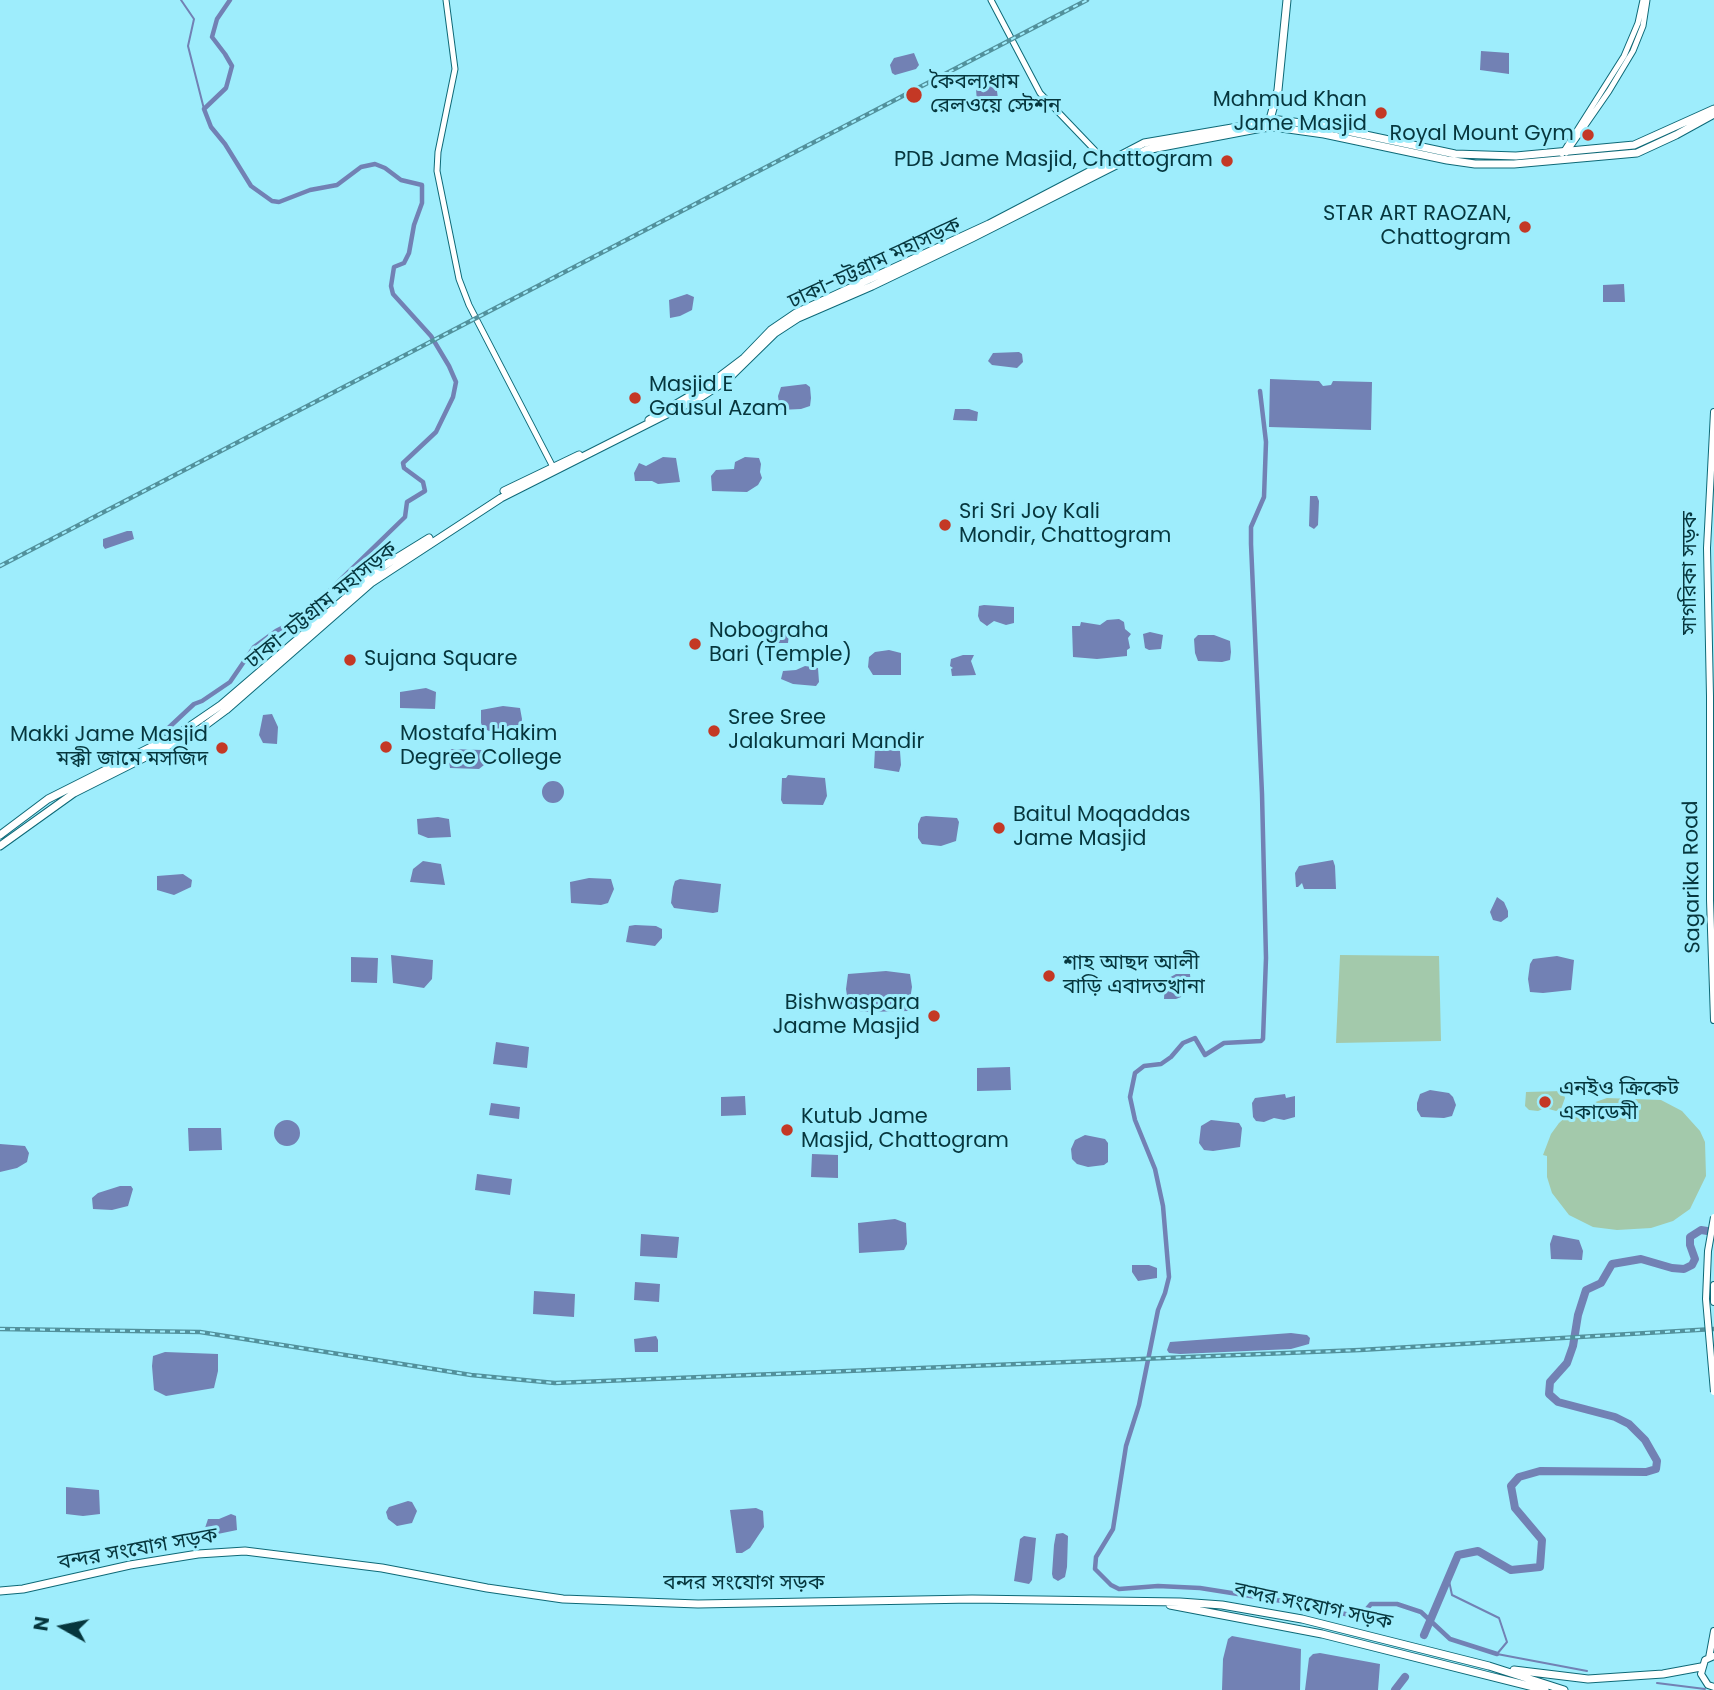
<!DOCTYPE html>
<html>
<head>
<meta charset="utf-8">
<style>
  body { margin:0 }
  #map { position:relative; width:1714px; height:1690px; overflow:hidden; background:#9eedfc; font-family:Poppins,sans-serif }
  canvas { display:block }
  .north { position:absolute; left:28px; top:1592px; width:70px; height:70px; -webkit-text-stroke:5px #9eedfc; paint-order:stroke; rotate:279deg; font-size:19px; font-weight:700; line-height:28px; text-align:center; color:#06363d }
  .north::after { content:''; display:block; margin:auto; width:24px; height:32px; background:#06363d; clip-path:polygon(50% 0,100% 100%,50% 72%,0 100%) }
</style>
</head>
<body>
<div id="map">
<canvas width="1714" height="1690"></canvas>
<div class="north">N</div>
</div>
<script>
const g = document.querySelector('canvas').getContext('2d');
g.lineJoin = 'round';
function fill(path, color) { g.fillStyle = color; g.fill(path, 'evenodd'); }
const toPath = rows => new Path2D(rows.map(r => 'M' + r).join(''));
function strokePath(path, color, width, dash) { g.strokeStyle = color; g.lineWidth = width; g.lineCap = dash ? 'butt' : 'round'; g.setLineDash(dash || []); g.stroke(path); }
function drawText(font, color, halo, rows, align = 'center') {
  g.font = font + ' Poppins,"Noto Sans Bengali",sans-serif'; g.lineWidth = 6; g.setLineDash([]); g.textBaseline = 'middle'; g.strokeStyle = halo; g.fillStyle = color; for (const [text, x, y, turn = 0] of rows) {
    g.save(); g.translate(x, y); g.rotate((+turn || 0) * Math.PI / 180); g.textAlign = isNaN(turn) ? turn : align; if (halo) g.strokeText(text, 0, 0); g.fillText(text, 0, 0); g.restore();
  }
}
const green = toPath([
  [1340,955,1439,956,1441,1041,1336,1043],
  [1563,1091,1565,1098,1561,1109,1556,1111,1545,1108,1538,1111,1529,1110,1525,1106,1526,1092],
  [1607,1098,1661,1100,1682,1111,1700,1131,1705,1142,1706,1176,1690,1209,1673,1221,1651,1228,1617,1230,1593,1227,1569,1215,1552,1193,1547,1177,1547,1156,1543,1155,1551,1134,1559,1123,1575,1109]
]);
const water = toPath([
  [1481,51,1509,53,1509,74,1480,70],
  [914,53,919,65,916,69,895,75,892,73,890,65,894,58],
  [996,83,998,99,977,102,976,89],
  [1624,284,1625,302,1603,302,1603,285],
  [687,294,694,297,692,310,680,316,670,318,669,300],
  [1019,352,1022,354,1023,362,1017,368,992,365,988,361,993,353],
  [1270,379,1319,381,1323,386,1331,385,1333,381,1372,382,1371,430,1269,427],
  [806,384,810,387,811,398,810,406,801,409,780,410,778,396,781,387],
  [955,409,969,409,978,412,977,421,953,420],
  [663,457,676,458,680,482,658,484,652,481,635,481,634,473,639,463,646,466],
  [745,457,759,458,761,464,760,472,762,478,758,485,747,492,712,491,711,476,716,470,734,469,735,462],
  [1310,496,1317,496,1319,501,1318,525,1314,529,1309,526],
  [127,531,132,531,134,539,105,549,103,546,103,539],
  [984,605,1014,607,1014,623,1006,625,994,621,987,626,980,621,978,616,979,606],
  [1119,619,1124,622,1125,629,1131,634,1128,638,1130,648,1127,650,1127,656,1097,659,1073,657,1072,626,1080,626,1081,622,1100,625,1107,620],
  [778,628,779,631,789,634,788,643,771,643,761,633,761,631],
  [1150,632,1163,635,1161,649,1149,650,1145,648,1143,634],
  [1198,635,1214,635,1230,641,1231,652,1230,660,1222,662,1198,661,1195,653,1194,639],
  [889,650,901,653,901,675,873,675,868,667,869,657,875,652],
  [963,655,974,655,971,661,976,675,952,676,951,669,953,668,950,666,951,659],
  [805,666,818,668,819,682,816,686,793,684,781,679,783,671,796,670],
  [426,688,436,692,435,709,400,708,400,692],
  [503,706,520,708,522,719,520,732,489,731,483,728,481,723,481,710],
  [272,714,278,727,277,744,263,743,259,735,263,715],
  [451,749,482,750,486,757,484,765,479,769,450,768,448,754],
  [875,749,900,751,901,765,899,772,874,768],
  [788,775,825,778,827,796,823,805,783,804,781,800,782,778,786,778],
  '542 792a11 11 0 1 1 22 0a11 11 0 1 1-22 0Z',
  [926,816,957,818,959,822,956,841,941,846,922,844,918,838,918,824,921,817],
  [438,817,449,819,451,837,428,838,418,834,417,819],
  [1333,860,1335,866,1336,889,1304,889,1302,883,1298,887,1296,887,1295,873,1299,866],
  [423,861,441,864,445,885,410,882,413,869],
  [183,874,192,880,191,887,174,895,157,890,157,876],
  [589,878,611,879,614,889,608,903,601,905,571,903,570,882],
  [680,879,721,884,718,912,713,913,674,908,671,903,673,887,675,881],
  [1497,897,1504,902,1508,911,1508,917,1501,922,1493,920,1490,912],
  [635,925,656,926,662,929,662,938,655,946,626,942,629,926],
  [391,955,433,960,432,979,424,988,393,983],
  [1557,956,1574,960,1571,990,1543,993,1530,992,1528,979,1530,964,1533,959],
  [351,957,378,958,377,983,351,982],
  [886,971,910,974,912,987,908,1011,865,1012,849,1009,846,989,848,974],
  [1176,974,1190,974,1191,985,1189,987,1182,987,1181,997,1176,999,1164,999,1165,980],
  [496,1042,529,1047,527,1068,493,1064],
  [1010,1067,1011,1090,977,1091,977,1068],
  [1430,1090,1449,1093,1453,1097,1456,1105,1452,1116,1444,1118,1421,1117,1417,1110,1417,1103,1420,1094],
  [1285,1094,1286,1098,1295,1096,1295,1117,1284,1120,1274,1118,1264,1122,1256,1121,1253,1117,1252,1103,1255,1098],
  [745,1096,746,1115,721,1116,721,1097],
  [491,1103,520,1107,519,1119,489,1115],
  [1211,1120,1239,1123,1242,1128,1240,1147,1213,1151,1204,1150,1199,1143,1201,1126],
  '274 1133a13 13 0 1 1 26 0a13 13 0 1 1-26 0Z',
  [188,1128,221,1128,222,1150,189,1151],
  [1085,1135,1105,1139,1108,1143,1108,1162,1104,1165,1088,1167,1077,1164,1072,1159,1071,1149,1075,1140],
  [0,1144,25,1146,29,1153,27,1162,17,1168,0,1172],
  [812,1154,838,1155,838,1178,811,1177],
  [477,1174,512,1179,510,1195,475,1190],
  [120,1186,131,1186,133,1189,128,1206,112,1210,93,1209,92,1198,98,1193],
  [895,1219,906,1223,907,1244,904,1250,859,1253,858,1223],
  [641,1234,679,1237,677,1258,640,1256],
  [1553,1235,1579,1240,1583,1251,1582,1260,1551,1259,1550,1244],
  [1132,1265,1149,1265,1157,1268,1157,1278,1138,1281,1132,1272],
  [635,1282,660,1284,659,1302,634,1300],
  [534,1291,575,1294,574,1317,533,1314],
  [1291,1333,1307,1335,1310,1338,1309,1344,1291,1349,1180,1354,1169,1353,1167,1350,1170,1342],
  [656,1336,658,1340,658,1352,635,1352,634,1339],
  [165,1352,218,1354,218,1371,214,1388,166,1396,154,1390,152,1366,153,1356],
  [66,1487,99,1490,100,1514,83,1516,66,1514],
  [408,1501,412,1502,417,1511,412,1523,397,1526,388,1519,386,1512,389,1507],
  [756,1508,763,1511,764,1527,750,1548,742,1553,736,1553,730,1510],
  [231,1514,236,1516,237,1530,208,1536,205,1528,208,1519,219,1519],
  [1063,1533,1068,1536,1067,1567,1065,1577,1058,1581,1053,1578,1052,1574,1054,1545,1056,1534],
  [1024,1536,1036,1538,1032,1580,1029,1584,1014,1581,1020,1539],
  [1232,1636,1301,1649,1300,1690,1222,1690,1223,1659,1228,1639],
  [1320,1653,1380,1664,1378,1690,1305,1690,1309,1658,1313,1654]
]);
const stream = toPath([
  [181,0,194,19,188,46,204,109],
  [1448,1576,1452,1595,1499,1618,1507,1642,1497,1654,1587,1671],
  [1657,1683,1705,1689]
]);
const canal = toPath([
  [1260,391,1266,442,1264,497,1251,527,1251,544,1262,794,1266,958,1263,1039,1261,1041,1224,1043,1205,1055,1195,1038,1183,1043,1171,1057,1161,1064,1144,1066,1135,1073,1130,1097,1135,1120,1155,1169,1163,1206,1169,1277,1165,1293,1158,1310,1139,1405,1126,1446,1113,1529,1096,1557,1095,1569,1111,1585,1119,1589,1158,1586,1200,1588,1282,1601,1360,1617,1371,1604,1397,1604,1421,1612,1450,1639,1497,1654],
  [163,733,194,704,202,701,230,682,254,647,276,631,317,610,323,597,335,585,405,517,407,502,425,491,423,482,404,468,403,463,436,432,453,397,456,382,449,366,431,336,393,294,391,286,394,267,404,263,409,253,414,225,422,203,422,185,401,180,385,168,375,164,361,167,337,185,310,190,279,202,272,201,251,186,225,144,211,127,204,109,226,88,232,66,225,54,212,37,217,19,230,0]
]);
const river = toPath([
  [1424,1635,1458,1555,1478,1551,1511,1570,1540,1567,1542,1540,1515,1508,1511,1486,1519,1477,1540,1471,1646,1472,1656,1469,1657,1461,1645,1440,1629,1424,1615,1417,1558,1402,1549,1394,1550,1382,1567,1363,1573,1346,1578,1315,1586,1290,1601,1283,1612,1264,1641,1259,1672,1268,1684,1269,1692,1265,1695,1259,1690,1245,1690,1237,1701,1230,1714,1232],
  [1395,1690,1405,1677]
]);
const secondary = toPath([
  [446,0,455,69,438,152,437,171,459,279,469,305,553,467],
  [991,0,1040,93,1107,163],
  [1566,153,1609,91,1633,51,1643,26,1647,0],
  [1562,154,1624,56,1638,23,1643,0]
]);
const primary = toPath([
  [1714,412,1707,548,1710,696,1710,900,1714,1020],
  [1714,1285,1714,1302],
  [1714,1656,1705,1660,1701,1674,1708,1685,1714,1687],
  [1709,1658,1714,1631]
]);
const highway = toPath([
  [1269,123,1278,90,1287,0],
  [649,420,707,386,744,358,771,330,796,313,989,224,1144,143,1279,120,1323,126,1455,154,1516,156,1634,145,1714,109],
  [504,491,579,455],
  [0,835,48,799,183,731,221,705,382,567,429,538],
  [0,846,74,793,199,730,226,710,371,583,501,498,701,397,727,380,775,333,798,318,872,286,972,238,1146,150,1262,128,1274,127,1324,134,1447,160,1475,164,1514,164,1637,153,1676,135,1714,114],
  [0,1591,23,1589,130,1565,198,1554,245,1551,382,1568,487,1588,563,1599,698,1604,972,1599,1180,1602,1222,1605,1302,1619,1489,1666,1564,1690],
  [1170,1605,1322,1634,1545,1690],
  [1514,1670,1588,1679,1663,1674,1701,1667]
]);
const rail = toPath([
  [0,566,1087,0],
  [0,1329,200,1332,471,1375,555,1383,1360,1350,1714,1329]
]);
const primaryBridge = toPath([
  [1714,1217,1708,1251,1706,1299,1714,1392]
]);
const markers = [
  [914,95,9,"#c43825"],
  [1381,113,7,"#c43825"],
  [1588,135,7,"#c43825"],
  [1227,161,7,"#c43825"],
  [1525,227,7,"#c43825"],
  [635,398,7,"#c43825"],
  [945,525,7,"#c43825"],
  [695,644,7,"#c43825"],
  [350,660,7,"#c43825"],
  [714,731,7,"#c43825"],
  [386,747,7,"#c43825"],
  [222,748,7,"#c43825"],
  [999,828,7,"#c43825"],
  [1049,976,7,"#c43825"],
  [934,1016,7,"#c43825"],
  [1545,1102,7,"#c43825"],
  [787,1130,7,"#c43825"]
];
const poiNames = [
  ["কৈবল্যধাম",930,83],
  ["রেলওয়ে স্টেশন",930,107],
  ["Mahmud Khan",1367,101,"right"],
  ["Jame Masjid",1367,125,"right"],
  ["Royal Mount Gym",1574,135,"right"],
  ["PDB Jame Masjid, Chattogram",1213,161,"right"],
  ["STAR ART RAOZAN,",1511,215,"right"],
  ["Chattogram",1511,239,"right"],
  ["Masjid E",649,386],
  ["Gausul Azam",649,410],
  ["Sri Sri Joy Kali",959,513],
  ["Mondir, Chattogram",959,537],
  ["Nobograha",709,632],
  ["Bari (Temple)",709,656],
  ["Sujana Square",364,660],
  ["Sree Sree",728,719],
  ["Jalakumari Mandir",728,743],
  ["Mostafa Hakim",400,735],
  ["Degree College",400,759],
  ["Makki Jame Masjid",208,736,"right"],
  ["মক্কী জামে মসজিদ",208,760,"right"],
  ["Baitul Moqaddas",1013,816],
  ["Jame Masjid",1013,840],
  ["শাহ আছদ আলী",1063,964],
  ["বাড়ি এবাদতখানা",1063,988],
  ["Bishwaspara",920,1004,"right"],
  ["Jaame Masjid",920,1028,"right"],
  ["এনইও ক্রিকেট",1559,1090],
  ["একাডেমী",1559,1114],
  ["Kutub Jame",801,1118],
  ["Masjid, Chattogram",801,1142]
];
const streetNames = [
  ["ঢাকা-চট্টগ্রাম মহাসড়ক",875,264,-25],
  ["সাগরিকা সড়ক",1691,573,-90],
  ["ঢাকা-চট্টগ্রাম মহাসড়ক",322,606,-39],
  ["Sagarika Road",1693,877,-91],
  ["বন্দর সংযোগ সড়ক",138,1550,-10],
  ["বন্দর সংযোগ সড়ক",744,1584],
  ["বন্দর সংযোগ সড়ক",1313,1607,12]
];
fill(green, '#a3c9ab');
fill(water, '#7281b4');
strokePath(stream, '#7281b4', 2);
strokePath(canal, '#7281b4', 4.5);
strokePath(river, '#7281b4', 8);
strokePath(secondary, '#0e6977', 7);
strokePath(primary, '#0e6977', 8);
strokePath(highway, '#0e6977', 9);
strokePath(secondary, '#fff', 5);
strokePath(primary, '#fff', 6);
strokePath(highway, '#fff', 7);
strokePath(rail, '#52919c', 4.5);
strokePath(rail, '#9eedfc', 2, [5]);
strokePath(primaryBridge, '#0e6977', 8, []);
strokePath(primaryBridge, '#fff', 6);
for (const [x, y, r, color] of markers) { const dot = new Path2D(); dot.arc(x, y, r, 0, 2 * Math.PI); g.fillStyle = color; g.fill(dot); strokePath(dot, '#9eedfc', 2.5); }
drawText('21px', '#06363d', '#9eedfc', poiNames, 'left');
drawText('21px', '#06363d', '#9eedfc', streetNames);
</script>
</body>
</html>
